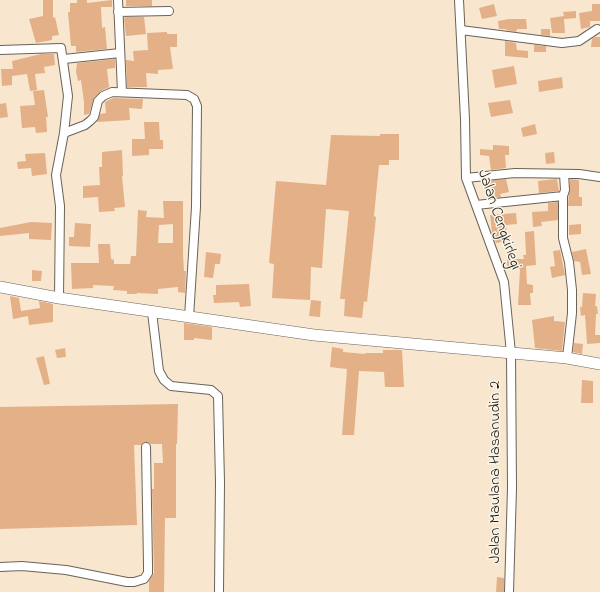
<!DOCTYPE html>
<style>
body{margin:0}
canvas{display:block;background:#f8e6ce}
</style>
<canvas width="600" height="592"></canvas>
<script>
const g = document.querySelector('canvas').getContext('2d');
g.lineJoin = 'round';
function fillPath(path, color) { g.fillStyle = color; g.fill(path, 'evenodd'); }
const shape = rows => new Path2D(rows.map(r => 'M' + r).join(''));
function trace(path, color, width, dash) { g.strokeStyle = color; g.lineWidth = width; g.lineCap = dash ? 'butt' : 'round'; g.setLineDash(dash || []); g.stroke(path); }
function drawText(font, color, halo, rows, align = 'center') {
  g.font = font + ' "Indie Flower",sans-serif'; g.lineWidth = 3; g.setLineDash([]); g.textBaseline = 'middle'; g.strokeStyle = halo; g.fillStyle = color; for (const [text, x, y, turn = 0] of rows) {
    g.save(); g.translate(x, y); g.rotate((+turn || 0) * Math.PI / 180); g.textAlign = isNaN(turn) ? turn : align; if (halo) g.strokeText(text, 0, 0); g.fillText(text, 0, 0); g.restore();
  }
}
const building = shape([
 [43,0,53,0,53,18,55,17,59,35,52,36,52,40,36,43,29,19,43,16],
 [77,0,87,0,87,3,112,0,112,7,101,7,102,28,105,27,107,49,76,52,76,46,71,46,68,12,70,12,70,3,77,3],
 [126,0,152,0,152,6,126,6],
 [494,4,497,16,482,19,479,8],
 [592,4,600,4,600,21,590,21,590,27,581,29,579,13,592,11],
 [576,11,576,18,564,19,565,33,552,33,550,18,564,16,563,12],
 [126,17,144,17,146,34,126,36,124,18],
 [509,19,526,19,527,29,517,29,516,32,506,30,506,29,499,29,498,21],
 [541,29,550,29,550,36,541,35],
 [167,32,167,34,177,34,177,47,170,47,173,69,158,70,158,74,146,73,147,87,127,87,126,60,134,61,133,51,148,50,147,33],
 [595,37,600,37,600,47,591,47,592,39],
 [505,41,516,43,517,50,528,51,528,58,505,56],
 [534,45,546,46,546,52,534,52],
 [41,54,54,54,55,65,44,67,45,73,35,74,37,90,30,91,27,74,12,76,12,85,2,86,1,69,13,69,12,61],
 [115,59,115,68,107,69,109,87,101,91,94,97,89,114,84,115,84,102,81,80,78,81,76,72,77,63],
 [514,66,517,84,495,88,492,70],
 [562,77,563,88,539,92,538,81],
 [44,90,48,117,46,117,47,132,36,133,35,127,22,128,20,106,35,105,33,91],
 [113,98,143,99,142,109,129,108,130,120,97,122,100,114,106,113,105,102],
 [510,100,513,113,491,117,488,103],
 [6,103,8,117,0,118,0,104],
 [144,122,159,122,160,140,163,140,163,149,149,149,149,155,132,156,132,139,145,139],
 [535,124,537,134,523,137,521,128],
 [380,134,399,134,399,160,389,160,389,165,379,165,374,216,376,217,367,302,364,301,362,318,344,316,345,299,340,299,349,211,326,209,322,268,311,267,310,300,272,298,274,264,269,263,276,181,326,185,331,135,380,136],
 [493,145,509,146,509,155,505,155,506,168,491,170,489,156,480,155,480,149,493,150],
 [122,150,123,176,122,176,125,207,114,208,115,211,99,212,98,197,83,198,83,186,100,185,99,167,102,167,102,152],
 [554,152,555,163,546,164,545,153],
 [45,153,47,174,32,176,31,168,18,169,17,162,26,161,25,154],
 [506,179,509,192,500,194,501,197,490,198,487,181],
 [557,179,559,191,539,193,538,181],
 [570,179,579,180,579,197,582,197,582,206,568,206],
 [163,201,183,201,183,254,184,271,186,271,185,293,178,292,178,287,158,289,158,294,137,293,137,294,127,294,127,291,113,290,114,286,93,285,93,288,72,289,71,263,99,263,98,244,110,244,111,259,114,260,114,264,130,264,131,256,136,256,138,210,147,211,146,217,164,218],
 [173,224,173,243,158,243,159,225],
 [558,202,558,220,541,222,542,226,533,227,532,212,548,211,548,203],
 [516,213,517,224,506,225,507,241,496,243,492,232,490,215],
 [31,222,52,223,51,240,29,239,29,233,0,236,0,228],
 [75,223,91,224,90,247,69,246,69,237,74,237],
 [581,224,581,234,569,235,569,225],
 [534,231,536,265,526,266,527,284,533,285,533,293,530,293,531,305,518,305,520,269,507,269,507,259,524,259,523,255,526,255,525,232],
 [586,249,591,274,582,275,580,262,574,261,572,252],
 [560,250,565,275,552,278,550,267,555,266,553,251],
 [206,252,221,254,220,264,215,264,213,278,204,277],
 [32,270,42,271,41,281,32,281],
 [249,284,251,306,240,307,239,302,214,303,213,295,216,295,216,285],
 [583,293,596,294,595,306,597,306,598,314,596,314,595,335,600,335,600,343,587,344,585,315,581,316,580,307,582,307],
 [10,296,19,298,21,311,40,308,39,301,53,304,53,322,29,325,28,316,13,319],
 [311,300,321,301,320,317,309,316],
 [554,316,554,321,565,322,562,351,535,348,532,320],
 [184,323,212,327,212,340,194,338,194,340,184,340],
 [574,343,583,344,582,354,573,352],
 [332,347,343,349,343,352,365,354,365,353,383,353,383,350,402,350,404,387,385,387,384,372,359,371,354,435,342,435,347,369,330,367],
 [65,348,66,357,57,358,55,350],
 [44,356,50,384,44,385,36,358],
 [582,380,593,381,593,403,581,403],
 [178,404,177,444,176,444,176,518,165,518,164,592,149,592,149,581,154,573,152,489,154,489,154,463,163,463,162,444,151,444,146,442,141,445,134,445,137,525,0,529,0,407],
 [497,577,504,578,504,592,496,592]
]);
const street = shape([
 [118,0,122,92],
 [459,0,465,119,466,178,504,282,511,353,512,488,509,592],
 [118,12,169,11],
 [461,30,562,43,579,41,597,29],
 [0,50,61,48,68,96,64,133,56,175,60,206,59,298],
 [64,59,120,53],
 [64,133,85,125,90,121,94,117,98,101,103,96,112,92,187,95,194,99,197,106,196,207,189,317],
 [564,174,565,190,563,196,563,238,569,262,572,290,572,313,567,358],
 [466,178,515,173,579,174,600,177],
 [476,205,563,196],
 [152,312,159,371,164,380,171,386,211,390,218,396,220,482,219,592],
 [0,567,22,566,66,570,127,582,134,582,144,579,148,573,148,565,146,447]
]);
const secondary = shape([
 [0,287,59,298,314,335,567,358,600,364]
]);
const streetNames = [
 ["Jalan Cengkirlegi",498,220,71],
 ["Jalan Maulana Hasanudin 2",496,472,-90]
];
fillPath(building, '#e4b088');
trace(street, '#69635a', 10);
trace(secondary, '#69635a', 12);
trace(street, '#fff', 8);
trace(secondary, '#fff', 11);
drawText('16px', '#1c1c1c', '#fcf5e5', streetNames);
</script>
